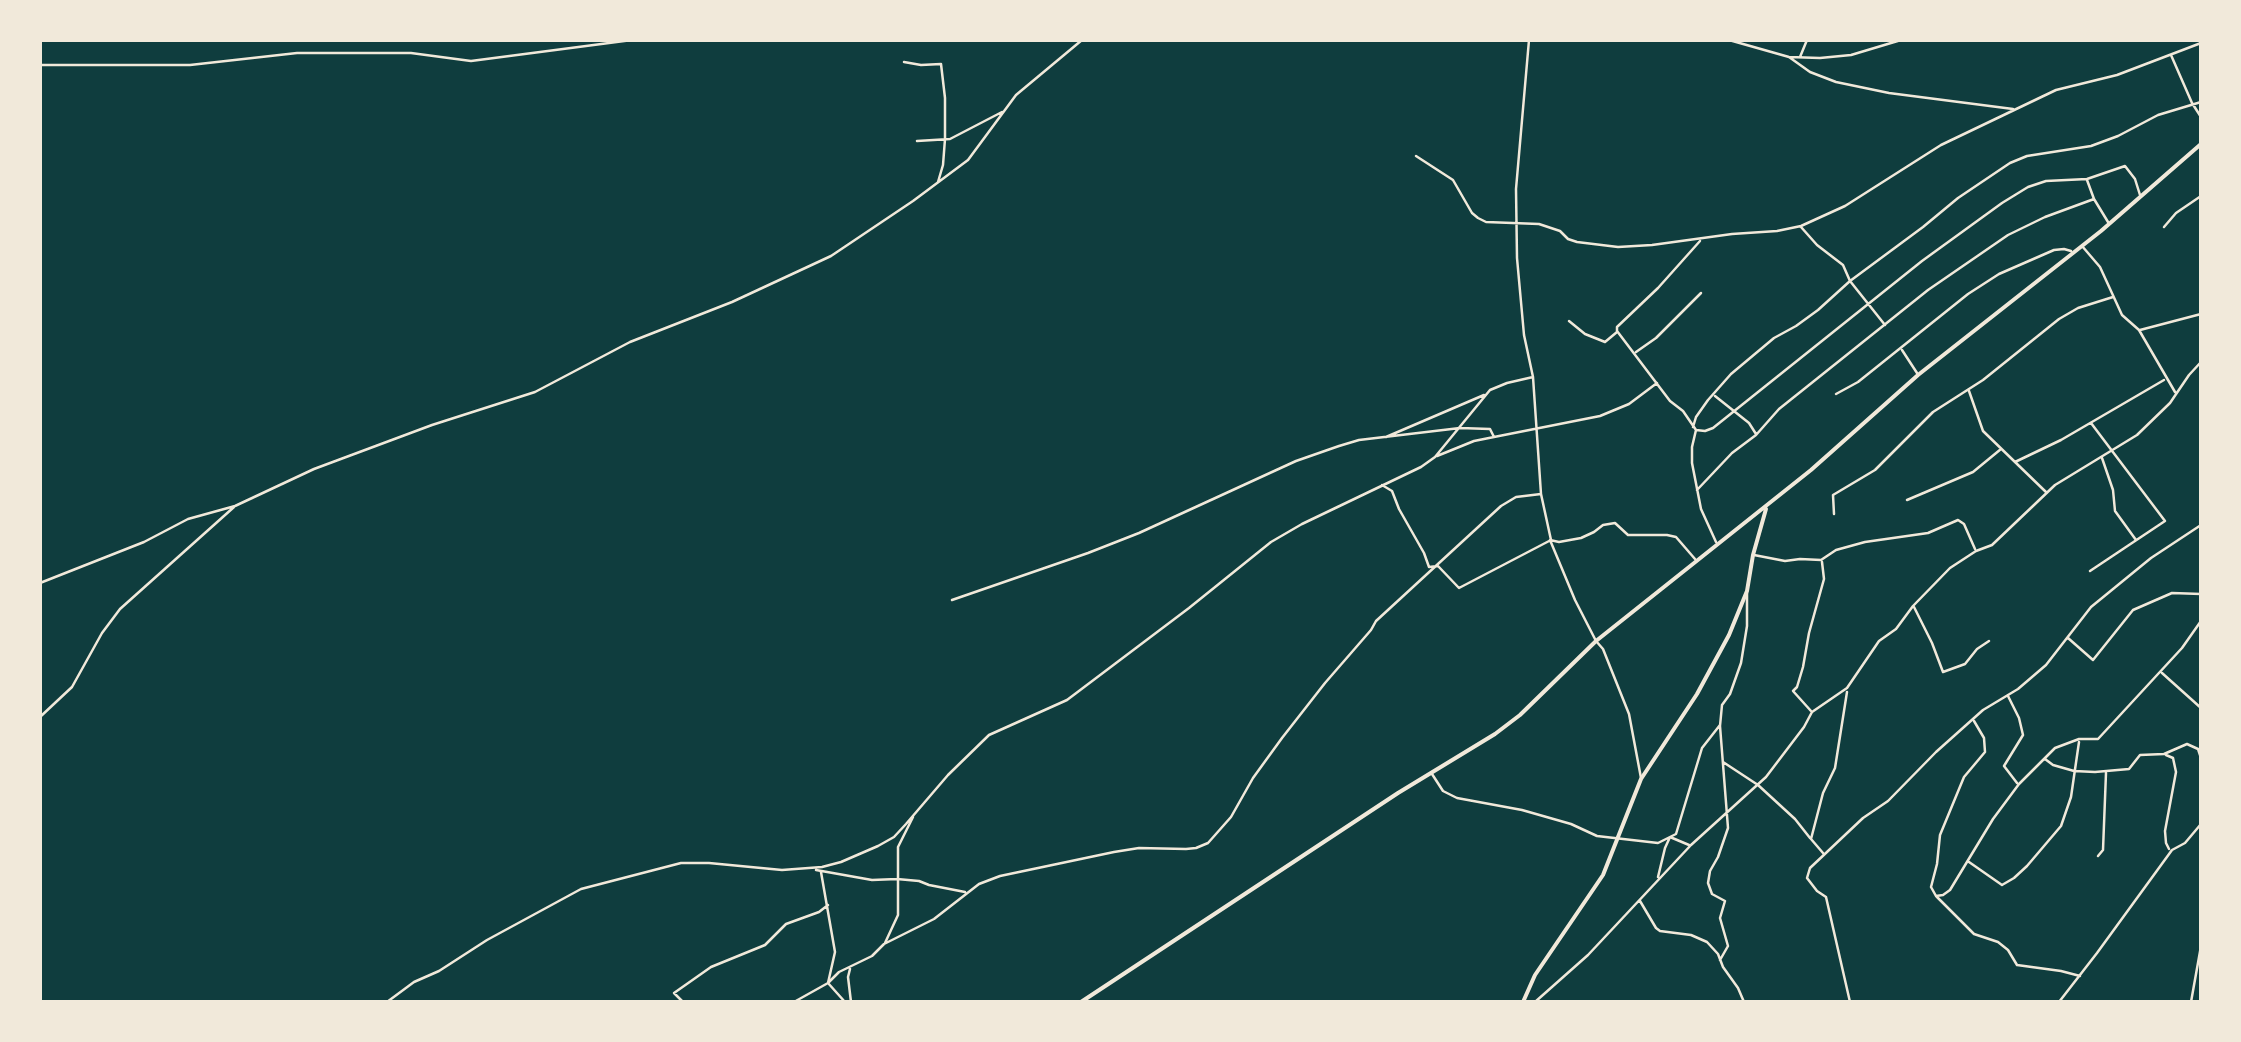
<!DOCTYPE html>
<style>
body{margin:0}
#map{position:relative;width:2241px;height:1042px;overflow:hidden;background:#0f3d3e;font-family:"Archivo Narrow",sans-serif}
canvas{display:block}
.frame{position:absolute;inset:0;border:42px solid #f1e9da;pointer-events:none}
</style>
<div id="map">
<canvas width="2241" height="1042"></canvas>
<div class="frame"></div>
</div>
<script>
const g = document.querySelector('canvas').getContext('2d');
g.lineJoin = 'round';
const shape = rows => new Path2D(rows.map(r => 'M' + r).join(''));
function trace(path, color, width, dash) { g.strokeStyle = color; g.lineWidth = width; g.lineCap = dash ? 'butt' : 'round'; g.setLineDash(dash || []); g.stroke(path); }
const minor = shape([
 [1729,40,1789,57,1820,58,1851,55,1901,40],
 [2171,55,2192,103,2201,117],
 [1789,57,1810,72,1836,82,1889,93,2013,109],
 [1800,57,1807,40],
 [904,62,921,65,941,64,945,98,945,139,943,165,938,182],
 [40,65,190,65,297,53,411,53,471,61,632,40],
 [917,141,950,139,1002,112],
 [1416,156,1453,180,1472,213,1478,218,1486,222,1539,224,1560,231,1568,239,1577,242,1618,247,1652,245,1732,234,1777,231,1801,226,1845,206,1941,145,2056,90,2117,75,2201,43],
 [2087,180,2094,199,2108,222],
 [1801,227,1817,245,1843,265,1850,281,1885,325],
 [2164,227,2176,213,2201,196],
 [1700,241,1658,288,1617,327,1617,331,1670,401,1683,411,1696,430,1692,447,1692,463,1701,509,1716,542],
 [2082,246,2100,267,2122,315,2139,330,2175,392],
 [1569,321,1585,334,1605,342,1617,332],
 [2140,330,2201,314],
 [1902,350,1917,373],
 [1636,352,1656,338,1701,293],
 [1969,391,1983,431,2047,493],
 [1836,394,1858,382,1968,294,1999,274,2054,250,2064,249,2071,251],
 [1715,396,1749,423,1756,434],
 [1693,427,1696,417,1708,400,1731,374,1774,338,1796,326,1818,310,1850,281,1923,227,1958,198,2010,163,2027,156,2091,146,2118,136,2158,115,2201,102],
 [1696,430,1705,431,1713,428,1922,261,2002,203,2028,187,2046,181,2087,179,2125,166,2135,179,2140,195],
 [1386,437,1484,395],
 [1437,456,1474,441,1494,437],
 [2102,458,2113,490,2115,511,2136,540],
 [2015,462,2061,440,2164,380],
 [1382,485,1392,491,1399,509,1424,553,1429,567,1438,566,1459,588,1551,540,1541,494,1533,377,1524,335,1517,258,1516,189,1529,40],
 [1697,490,1732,453,1756,435,1779,409,1928,290,2008,235,2045,217,2094,199],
 [1907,500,1973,472,2001,449],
 [1834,514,1833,495,1875,470,1933,412,1983,380,2059,319,2078,308,2113,297],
 [1754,555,1785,561,1800,559,1821,560,1836,550,1865,542,1928,533,1958,520,1964,524,1975,549],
 [2090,571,2165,521,2091,423],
 [40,583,144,542,188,519,235,506,314,469,432,425,535,392,630,342,732,302,831,256,913,201,968,160,1016,95,1082,40],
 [952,600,1088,553,1139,533,1296,461,1339,446,1359,440,1460,428,1490,429,1494,437,1600,416,1629,404,1657,383],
 [1914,607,1932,643,1943,672,1965,664,1977,649,1989,641],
 [2068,638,2093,660,2133,610,2172,593,2201,594],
 [2162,673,2201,708],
 [2008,696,2019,718,2023,735,2004,766,2017,783],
 [1811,711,1793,691,1797,687,1803,667,1809,633,1824,579,1822,562],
 [40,717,72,687,102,633,120,609,234,507],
 [1974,721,1984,738,1985,752,1964,777,1940,835,1937,864,1931,887,1936,896,1974,934,1998,942,2008,950,2017,965,2061,971,2080,976],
 [2166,755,2173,758,2176,772,2165,831,2166,843,2169,849],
 [2045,759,2053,765,2074,771,2095,772,2129,769,2140,755,2164,754,2187,744,2198,749,2201,758],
 [1723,762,1758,785,1795,819,1810,838],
 [1432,774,1443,791,1457,798,1522,810,1571,824,1597,836,1658,843,1670,837,1689,845],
 [1641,778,1629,714,1603,649,1596,641,1575,600,1550,540,1559,542,1581,538,1594,532,1603,525,1615,523,1628,535,1667,535,1676,537,1695,559],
 [1823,853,1811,839,1823,793,1835,768,1847,692],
 [2098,856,2103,850,2106,773],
 [1969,862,2002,885,2014,878,2027,866,2061,826,2071,797,2079,742],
 [816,870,872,880,897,879,919,881,929,885,965,892],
 [821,872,835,952,828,983,845,1002],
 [1658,877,1665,848,1670,837,1676,834,1702,748,1720,725],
 [1936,896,1943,895,1950,890,1993,819,2019,784,2055,748,2079,739,2098,739,2182,648,2201,621],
 [1640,901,1656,928,1660,931,1691,935,1707,942,1718,954,1723,967,1738,988,1744,1002],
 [885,943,898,915,898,847,913,817],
 [1720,960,1728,946,1720,918,1725,901,1712,894,1708,883,1710,871,1718,857,1728,828,1720,726,1722,705,1730,694,1741,663,1747,626,1747,593],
 [850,969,848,977,851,1002],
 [387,1002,414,982,439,971,487,940,581,889,681,863,709,863,782,870,822,867,841,862,878,846,894,837,906,824,948,775,989,735,1067,700,1189,608,1271,542,1302,524,1421,467,1435,457,1490,390,1507,383,1533,377],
 [683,1002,674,993,711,967,765,945,786,924,819,912,828,905],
 [794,1002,828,983,839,972,872,956,884,944,934,919,979,884,1000,876,1114,852,1139,848,1186,849,1196,848,1208,843,1231,817,1253,778,1282,738,1325,683,1371,630,1376,621,1501,506,1516,497,1541,494],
 [1535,1002,1588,955,1691,845,1766,777,1804,727,1812,712,1847,688,1879,641,1896,629,1913,606,1950,568,1976,551,1992,545,2055,485,2137,435,2170,403,2189,375,2201,362],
 [1850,1002,1826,897,1817,891,1807,878,1810,868,1863,818,1888,801,1936,752,1983,710,2018,689,2046,665,2091,607,2151,558,2201,525],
 [2059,1002,2097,953,2172,850,2185,843,2201,824],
 [2191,1002,2201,946]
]);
const tertiary = shape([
 [1081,1002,1398,793,1495,734,1520,715,1596,641,1811,470,1918,375,2101,231,2201,144],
 [1523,1002,1535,975,1603,875,1641,779,1697,694,1729,635,1747,591,1753,555,1766,509]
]);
trace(minor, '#f1e9da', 2.5);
trace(tertiary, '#f1e9da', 4);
</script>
